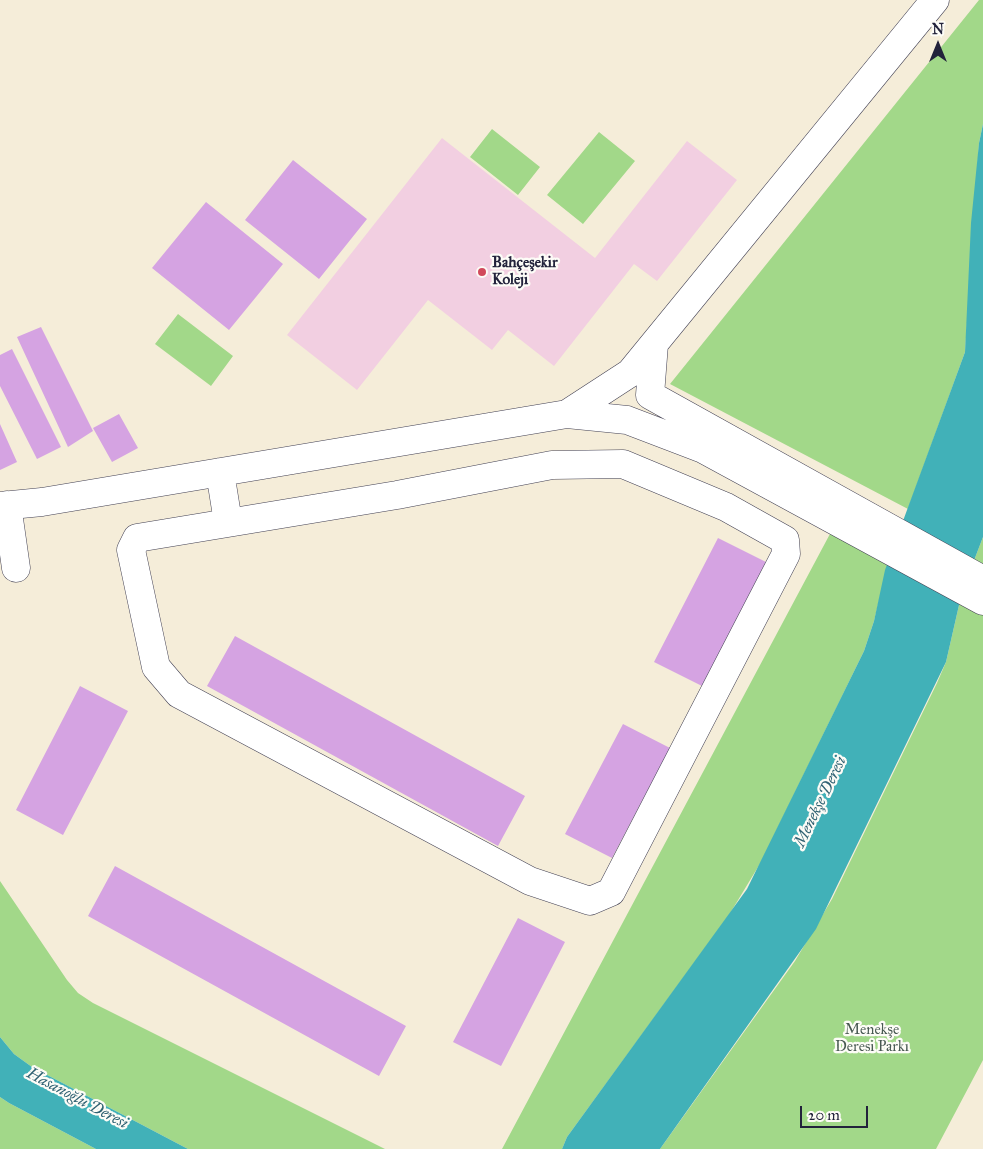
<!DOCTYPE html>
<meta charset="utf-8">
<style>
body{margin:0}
#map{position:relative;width:983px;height:1149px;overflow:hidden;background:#f5edd9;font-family:"IM FELL Great Primer",serif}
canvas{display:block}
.north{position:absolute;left:913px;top:20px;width:50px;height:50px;-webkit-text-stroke:4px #fdfcf7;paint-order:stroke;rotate:0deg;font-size:14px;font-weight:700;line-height:20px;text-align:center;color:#22223b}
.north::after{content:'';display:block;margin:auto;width:18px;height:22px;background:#22223b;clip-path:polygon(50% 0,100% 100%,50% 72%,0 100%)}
.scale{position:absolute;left:800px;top:1106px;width:68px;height:22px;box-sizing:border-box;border:2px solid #22223b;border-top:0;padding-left:6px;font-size:15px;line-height:18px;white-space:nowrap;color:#22223b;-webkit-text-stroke:4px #fdfcf7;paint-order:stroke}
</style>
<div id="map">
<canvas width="983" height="1149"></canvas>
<div class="north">N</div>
<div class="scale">20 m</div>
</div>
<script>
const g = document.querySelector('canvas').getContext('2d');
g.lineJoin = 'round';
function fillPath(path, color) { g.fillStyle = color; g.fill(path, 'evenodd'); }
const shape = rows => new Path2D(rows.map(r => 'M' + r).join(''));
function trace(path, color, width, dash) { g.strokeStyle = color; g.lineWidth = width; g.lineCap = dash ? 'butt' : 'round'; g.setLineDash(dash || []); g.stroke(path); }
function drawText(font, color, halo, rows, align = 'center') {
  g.font = font + ' "IM FELL Great Primer",serif'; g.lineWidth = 4.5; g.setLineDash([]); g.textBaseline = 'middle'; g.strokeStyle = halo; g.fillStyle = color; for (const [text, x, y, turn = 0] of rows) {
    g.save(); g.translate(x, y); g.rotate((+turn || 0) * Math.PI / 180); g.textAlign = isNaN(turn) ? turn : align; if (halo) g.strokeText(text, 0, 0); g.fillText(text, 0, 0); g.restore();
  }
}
const built = shape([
 [442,138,595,258,687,141,737,180,657,281,634,264,554,366,508,330,492,350,428,300,357,390,287,335]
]);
const green = shape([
 [979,0,983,0,983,124,979,143,965,352,908,509,670,384],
 [492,129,540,167,518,195,470,157],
 [599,132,635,161,583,224,547,195],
 [178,314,233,356,211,386,155,344],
 [831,532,888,563,874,621,864,651,761,862,729,915,567,1137,562,1149,502,1149],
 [983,537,983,1060,936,1149,660,1149,795,961,832,899,937,683,946,662,962,592],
 [0,881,67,980,78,993,93,1003,385,1149,188,1149,32,1067,14,1054,0,1037],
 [0,1097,9,1103,96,1149,0,1149]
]);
const water = shape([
 [983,124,983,537,962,592,946,662,816,929,660,1149,562,1149,567,1137,747,889,864,651,874,621,885,570,965,352,971,223,979,143],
 [0,1037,14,1054,32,1067,188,1149,96,1149,9,1103,0,1097]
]);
const building = shape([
 [293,160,367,219,319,279,245,220],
 [206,202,283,264,229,330,152,268],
 [41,327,93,431,68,447,17,337],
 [12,349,61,447,37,459,0,386,0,355],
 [119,414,138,448,112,462,93,428],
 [0,424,17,462,0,470],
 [718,538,766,562,702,686,654,662],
 [235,636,525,796,498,846,207,686],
 [80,686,128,711,63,835,16,810],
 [623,724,670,748,612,858,565,834],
 [115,866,406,1026,379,1076,88,916],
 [518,918,565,942,501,1066,453,1042]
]);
const minor = shape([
 [654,344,650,395,983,580],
 [567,414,627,420,703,449,983,601],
 [623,464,726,507,785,540,786,554,611,892,590,901,530,881,179,694,156,667,131,550,137,538,397,495,552,465,623,464],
 [220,472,228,522],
 [7,505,16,568],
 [0,506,42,502,567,414,630,373,935,0]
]);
const markers = [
 [482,272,5,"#d1495b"]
];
const poiNames = [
 ["Bahçeşekir",492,263],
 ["Koleji",492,280]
];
const parkNames = [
 ["Menekşe",872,1030],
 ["Deresi Parkı",872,1047]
];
const waterNames = [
 ["Menekşe Deresi",821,802,-64],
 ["Hasanoğlu Deresi",77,1099,28]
];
fillPath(built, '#f2cfe1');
fillPath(green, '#a2d889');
fillPath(water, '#41b1b8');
fillPath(building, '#d5a3e2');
trace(minor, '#424053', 29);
trace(minor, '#fff', 28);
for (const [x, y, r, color] of markers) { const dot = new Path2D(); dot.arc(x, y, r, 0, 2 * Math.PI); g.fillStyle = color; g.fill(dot); trace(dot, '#fdfcf7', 2); }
drawText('bold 15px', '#22223b', '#fdfcf7', poiNames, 'left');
drawText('15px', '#485952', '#fdfcf7', parkNames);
drawText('italic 16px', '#306273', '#fdfcf7', waterNames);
</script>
